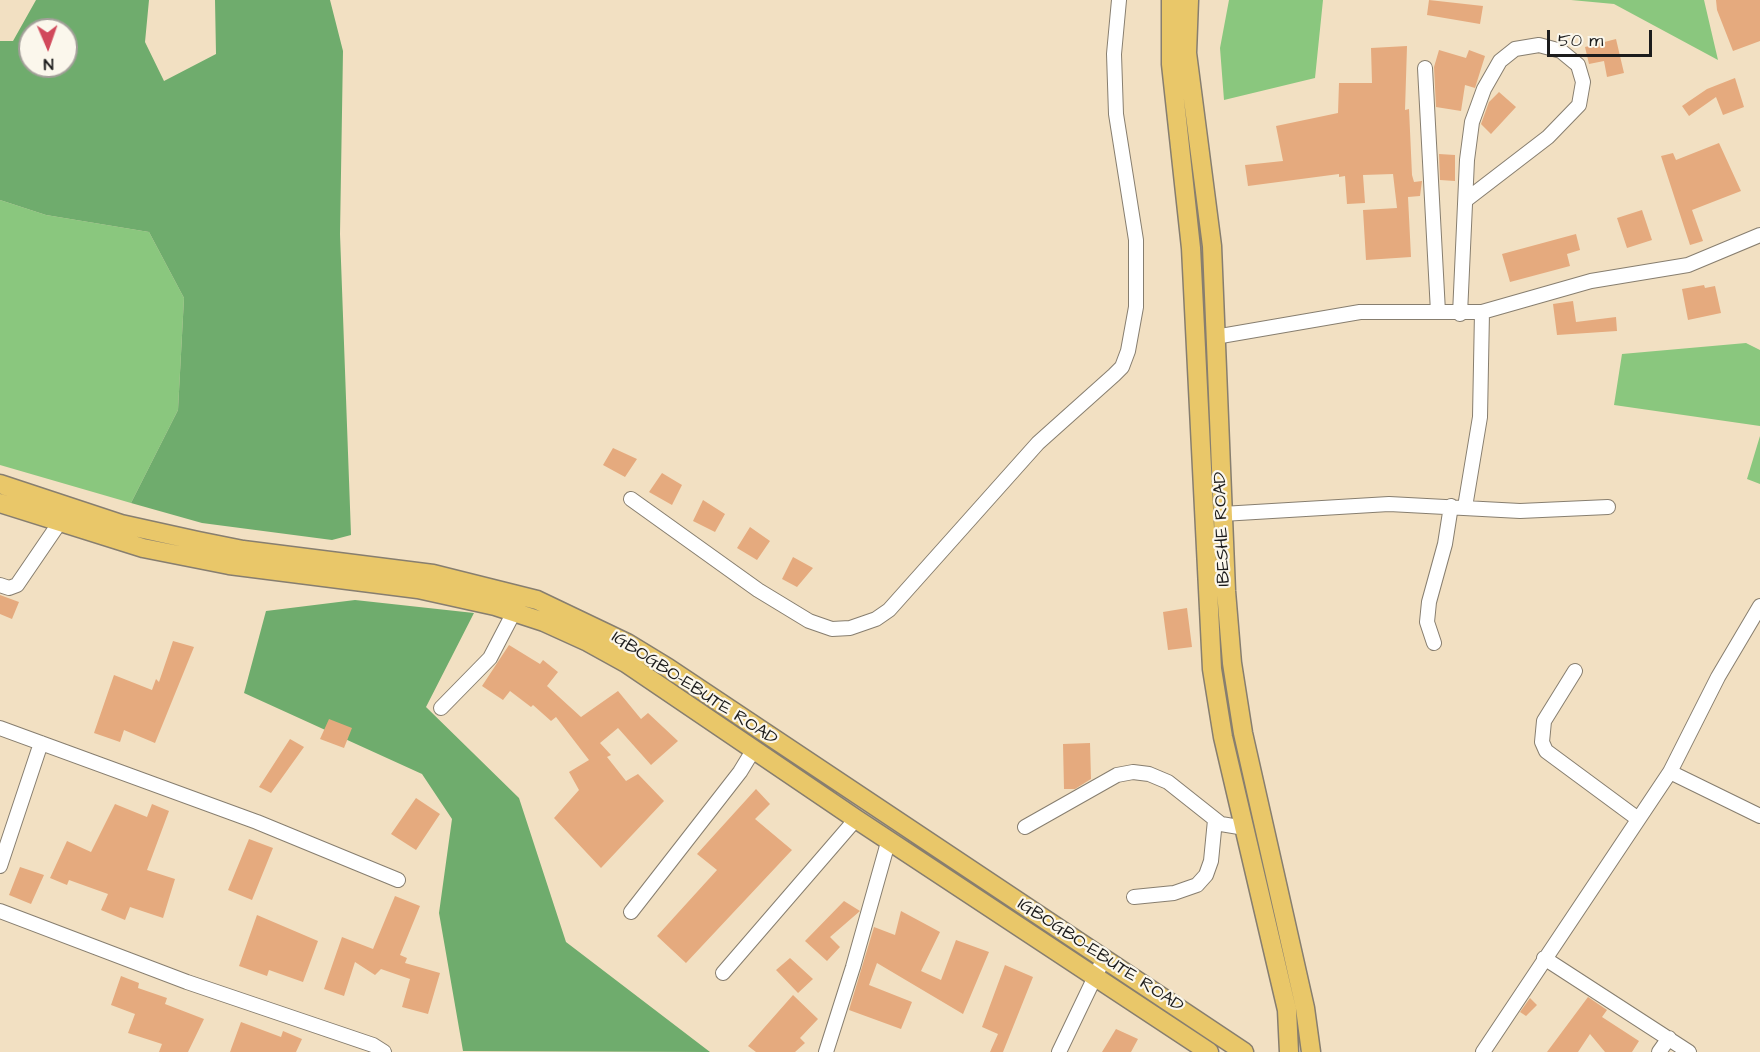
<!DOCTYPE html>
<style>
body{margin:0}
#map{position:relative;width:1760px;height:1052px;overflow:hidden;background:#f2e0c2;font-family:"Architects Daughter",sans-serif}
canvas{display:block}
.north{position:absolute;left:18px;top:18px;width:60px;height:60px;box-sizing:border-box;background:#fbf7ec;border:2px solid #a29f99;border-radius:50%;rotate:178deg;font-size:16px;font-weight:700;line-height:24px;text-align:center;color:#1c1c1c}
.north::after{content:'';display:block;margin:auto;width:21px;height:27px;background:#d1495b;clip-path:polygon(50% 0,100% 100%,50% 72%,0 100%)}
.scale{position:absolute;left:1547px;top:30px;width:105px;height:27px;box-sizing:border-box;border:3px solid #1c1c1c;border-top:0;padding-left:8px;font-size:18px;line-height:21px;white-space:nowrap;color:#1c1c1c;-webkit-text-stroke:4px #fbf7ec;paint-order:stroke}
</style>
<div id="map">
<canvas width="1760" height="1052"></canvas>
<div class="north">N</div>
<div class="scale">50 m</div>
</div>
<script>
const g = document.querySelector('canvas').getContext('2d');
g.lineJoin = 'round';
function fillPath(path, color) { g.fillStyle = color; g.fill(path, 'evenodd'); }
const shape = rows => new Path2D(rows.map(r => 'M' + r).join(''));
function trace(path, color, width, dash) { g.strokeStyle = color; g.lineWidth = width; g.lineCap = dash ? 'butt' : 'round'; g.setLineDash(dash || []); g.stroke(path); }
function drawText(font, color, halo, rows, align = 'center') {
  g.font = font + ' "Architects Daughter",sans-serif'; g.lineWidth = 4.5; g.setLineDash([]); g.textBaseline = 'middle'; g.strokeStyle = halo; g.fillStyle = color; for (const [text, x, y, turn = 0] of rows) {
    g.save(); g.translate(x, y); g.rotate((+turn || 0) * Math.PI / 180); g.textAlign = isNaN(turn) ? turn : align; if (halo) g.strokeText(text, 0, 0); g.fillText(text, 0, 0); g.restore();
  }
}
const green = shape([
 [1229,0,1323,0,1315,78,1224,100,1220,48],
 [1571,0,1704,0,1718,60,1614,4],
 [0,200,46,215,149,232,184,298,178,410,131,503,0,465],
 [1746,343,1760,350,1760,426,1614,405,1622,354],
 [1760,436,1760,484,1747,479]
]);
const forest = shape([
 [36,0,149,0,145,42,164,81,216,54,215,0,330,0,343,51,340,234,351,535,332,540,202,523,131,503,178,410,184,298,149,232,46,215,0,200,0,41,13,41],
 [30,30,66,30,66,66,30,66],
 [355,600,474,613,426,707,519,798,566,942,710,1052,463,1051,439,913,452,819,422,774,244,693,266,611]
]);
const building = shape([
 [1429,0,1483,6,1480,24,1427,15],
 [1716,0,1760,0,1760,41,1733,51,1717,10],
 [1616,39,1624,73,1607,77,1604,61,1589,64,1585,47],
 [1407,46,1405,110,1409,109,1412,175,1414,182,1422,181,1420,196,1408,197,1411,257,1366,260,1363,210,1397,208,1393,174,1363,175,1365,203,1347,204,1345,176,1339,177,1339,174,1248,186,1245,165,1283,161,1276,126,1338,113,1339,83,1372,83,1371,48],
 [1439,50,1466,58,1469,50,1485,56,1475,88,1465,85,1461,111,1436,107,1434,67],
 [1735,78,1744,107,1723,115,1716,97,1689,116,1682,106,1707,89],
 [1499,92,1516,107,1491,134,1481,124,1489,102],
 [1719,143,1741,191,1692,210,1703,241,1690,245,1661,156,1673,153,1676,160],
 [1439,154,1455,155,1455,181,1440,180],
 [1642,210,1652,240,1627,248,1617,218],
 [1576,234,1580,250,1567,254,1570,266,1510,282,1502,254],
 [1704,285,1705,288,1715,286,1721,313,1688,320,1682,289],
 [1573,301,1576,322,1616,317,1617,331,1557,335,1553,304],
 [613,448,637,459,625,477,603,465],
 [662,473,682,485,672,505,649,492],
 [703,500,725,514,715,532,693,521],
 [750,527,770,541,757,560,737,548],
 [793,557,813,568,797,587,782,579],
 [0,595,19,602,12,619,0,614],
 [1187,608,1192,647,1168,650,1163,612],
 [173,641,194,647,155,743,124,730,120,742,94,733,114,675,152,690,156,679,159,682],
 [509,645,540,664,543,660,558,672,547,686,581,717,618,691,641,719,648,713,678,741,651,765,618,728,600,743,611,755,607,757,626,781,638,774,664,801,601,868,554,818,579,790,569,772,589,760,556,717,551,721,533,705,531,707,510,691,503,700,482,686],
 [329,719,352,728,344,748,320,739],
 [290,739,304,747,271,793,259,787],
 [1090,743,1091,779,1075,789,1064,789,1063,744],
 [756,789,770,804,755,819,792,850,686,963,657,936,717,870,697,854],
 [416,798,440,814,416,850,391,834],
 [115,804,147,817,152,804,169,811,147,870,175,879,163,918,130,907,125,920,101,910,108,894,69,880,67,885,50,878,67,841,91,852],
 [249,839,273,848,252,900,228,890],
 [20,867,44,875,31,904,9,895],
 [395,896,420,906,400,955,407,958,405,963,440,973,428,1014,402,1007,410,979,381,969,375,975,355,962,344,996,324,989,342,937,373,949],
 [844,901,860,911,830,937,840,947,827,961,805,941],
 [901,911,940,932,921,971,941,980,956,940,989,952,963,1014,877,963,869,985,912,1002,901,1029,849,1010,874,927,895,935],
 [257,915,318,941,303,982,269,970,267,976,239,966],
 [790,958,813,979,798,993,776,970],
 [1005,965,1033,977,1003,1052,990,1052,998,1034,982,1027],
 [121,976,139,983,138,988,167,998,165,1004,204,1019,188,1052,159,1052,162,1044,128,1033,135,1014,111,1005],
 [793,995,818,1019,800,1038,805,1043,795,1052,756,1052,748,1046],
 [1588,997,1607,1010,1602,1017,1639,1041,1632,1052,1605,1052,1590,1034,1578,1052,1547,1052],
 [1530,998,1537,1005,1526,1016,1520,1012],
 [241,1022,281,1037,283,1031,302,1039,296,1052,230,1052],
 [1116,1029,1138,1039,1131,1052,1102,1052]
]);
const minor = shape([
 [1425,68,1438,312],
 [1460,314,1467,160,1472,122,1484,89,1500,61,1515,49,1539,45,1561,51,1578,65,1583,82,1579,105,1548,137,1466,200],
 [1215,337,1360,312,1482,312,1591,281,1688,265,1760,235],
 [631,499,758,590,809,621,832,629,850,628,876,619,889,610,1038,443,1114,375,1122,367,1128,351,1136,307,1136,240,1116,114,1114,54,1119,0],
 [1465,507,1480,417,1482,312],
 [1222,514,1389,504,1520,511,1608,507],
 [0,585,9,588,17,585,60,522],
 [1434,643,1427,622,1429,602,1445,544,1451,506],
 [1575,671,1544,721,1542,742,1546,751,1638,819],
 [441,708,490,658,514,612],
 [0,728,257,822,398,880],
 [1670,772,1760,816],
 [1025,827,1117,775,1133,772,1149,774,1168,782,1221,824,1245,828],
 [0,866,41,743],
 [1134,897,1174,893,1197,885,1206,875,1211,861,1215,820],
 [0,911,187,982,373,1045,384,1052],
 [631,912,740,772,754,749],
 [1544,958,1689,1052],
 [723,973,856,819],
 [826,1052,853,967,889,839],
 [1059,1052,1104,958],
 [1483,1052,1670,772,1718,677,1760,606],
 [1659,1052,1669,1038]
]);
const major = shape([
 [1171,0,1171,64,1191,248,1212,669,1223,737,1287,1010,1289,1052],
 [1189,0,1187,53,1212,246,1226,591,1232,663,1243,733,1305,1008,1311,1052],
 [0,484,121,524,198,541,243,550,433,574,537,600,627,643,668,668,1244,1052],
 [0,503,143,548,229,565,418,589,495,606,544,622,588,642,626,663,856,819,1209,1052]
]);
const streetNames = [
 ["IBESHE ROAD",1223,529,-92],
 ["IGBOGBO-EBUTE ROAD",694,689,33],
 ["IGBOGBO-EBUTE ROAD",1100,956,33]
];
fillPath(green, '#8ac77e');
fillPath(forest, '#6fac6d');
fillPath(building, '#e5aa7e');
trace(minor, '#877e6f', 16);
trace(major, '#877e6f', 21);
trace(minor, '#fff', 14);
trace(major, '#e9c769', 18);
drawText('18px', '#1c1c1c', '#fbf7ec', streetNames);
</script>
